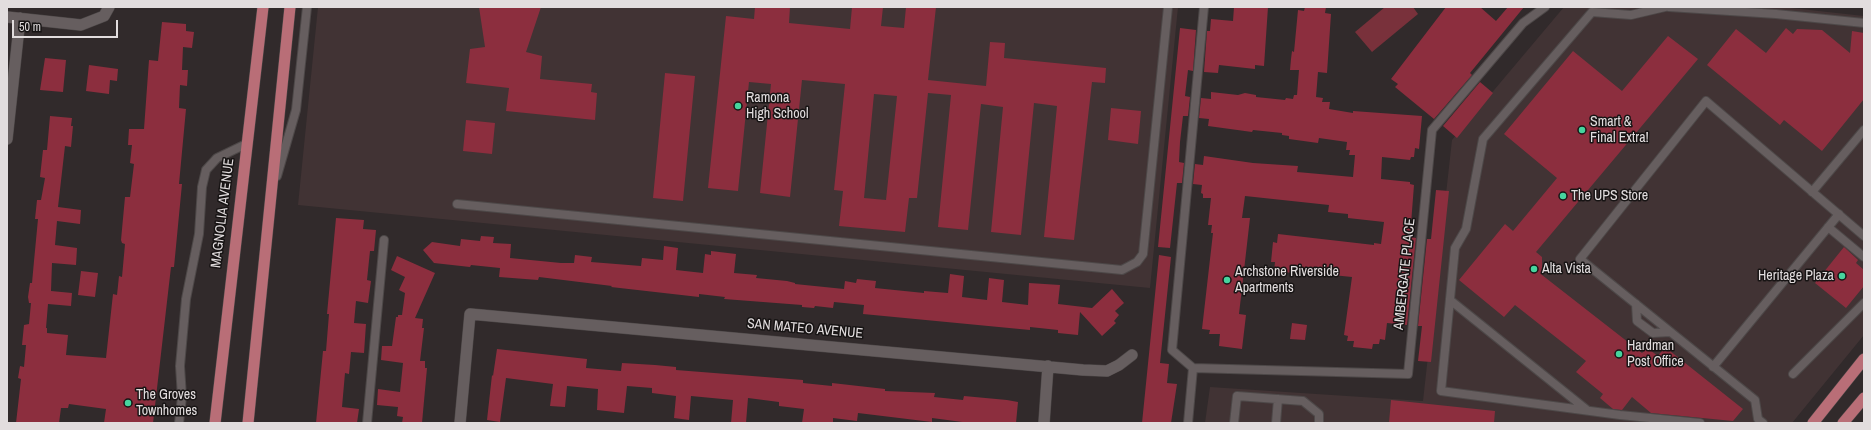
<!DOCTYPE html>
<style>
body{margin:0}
#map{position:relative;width:1871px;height:430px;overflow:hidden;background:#312a2b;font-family:"Archivo Narrow",sans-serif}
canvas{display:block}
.frame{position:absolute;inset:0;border:8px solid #e2ddde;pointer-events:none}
.scale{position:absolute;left:12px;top:20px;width:106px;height:18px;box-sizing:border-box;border:2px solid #e2ddde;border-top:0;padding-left:5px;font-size:12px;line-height:14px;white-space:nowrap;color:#e2ddde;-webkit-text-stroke:3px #171414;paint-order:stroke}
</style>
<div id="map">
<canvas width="1871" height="430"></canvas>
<div class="frame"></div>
<div class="scale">50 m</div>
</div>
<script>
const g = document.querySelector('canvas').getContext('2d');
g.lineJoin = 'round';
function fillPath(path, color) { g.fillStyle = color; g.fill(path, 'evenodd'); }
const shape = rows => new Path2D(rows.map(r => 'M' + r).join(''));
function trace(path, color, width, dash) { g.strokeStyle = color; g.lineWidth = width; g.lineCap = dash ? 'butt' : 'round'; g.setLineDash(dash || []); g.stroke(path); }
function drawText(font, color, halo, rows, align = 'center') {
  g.font = font + ' "Archivo Narrow",sans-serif'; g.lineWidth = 3; g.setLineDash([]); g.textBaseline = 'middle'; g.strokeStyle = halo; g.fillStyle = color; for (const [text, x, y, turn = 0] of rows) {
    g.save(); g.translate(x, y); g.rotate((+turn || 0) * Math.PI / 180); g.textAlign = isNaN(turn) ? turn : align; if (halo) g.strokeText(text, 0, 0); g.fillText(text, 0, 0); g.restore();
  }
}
const built = shape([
 [318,7,1178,7,1150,288,298,205],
 [1564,7,1782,7,1864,16,1864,335,1792,423,1205,423,1210,387,1423,401,1452,140]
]);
const green = shape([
 [1385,7,1413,7,1418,14,1372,52,1355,32]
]);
const building = shape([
 [479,7,541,7,526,52,542,56,540,79,592,84,591,92,597,93,595,120,506,111,509,88,466,83,470,49,485,47],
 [755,7,790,7,789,23,850,29,852,7,883,7,881,26,904,28,906,7,936,7,928,80,986,86,990,42,1005,43,1004,58,1106,68,1105,83,1092,82,1074,240,1044,237,1057,106,1034,103,1021,235,991,232,1003,107,981,104,968,230,938,227,951,95,928,93,917,198,909,198,905,232,839,226,843,191,834,190,845,84,802,80,790,197,760,193,771,84,749,82,738,191,708,188,726,16,754,19],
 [874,94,897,96,886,200,864,198],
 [1234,7,1268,7,1264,66,1255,65,1255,69,1219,65,1218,73,1204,72,1207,31,1210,31,1211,19,1233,21],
 [1305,7,1326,7,1325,13,1331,14,1327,73,1318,72,1316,97,1323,98,1322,102,1330,102,1329,109,1353,113,1353,111,1422,116,1419,149,1415,148,1414,157,1411,157,1410,160,1382,157,1381,179,1410,182,1410,184,1414,185,1410,237,1416,238,1407,325,1387,323,1385,340,1380,339,1379,344,1373,344,1372,349,1353,347,1354,341,1347,341,1348,336,1344,335,1352,277,1293,271,1293,273,1274,271,1275,262,1271,262,1273,242,1277,243,1278,234,1374,245,1374,243,1381,244,1384,222,1348,218,1348,214,1328,212,1329,205,1245,196,1242,218,1250,218,1239,314,1246,315,1242,349,1219,346,1220,334,1209,334,1210,330,1202,329,1213,233,1211,233,1212,225,1208,225,1211,198,1203,198,1203,194,1201,193,1202,185,1193,184,1195,164,1203,165,1204,156,1253,163,1298,166,1297,172,1353,177,1355,155,1349,155,1350,150,1346,150,1347,142,1319,138,1318,143,1289,139,1289,136,1282,135,1282,133,1253,130,1252,132,1208,126,1209,119,1199,118,1201,98,1211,99,1211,92,1238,95,1245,93,1256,95,1256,97,1285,100,1286,98,1293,99,1294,95,1297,95,1299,70,1290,70,1291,59,1292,51,1294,52,1298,10,1304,11],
 [1446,7,1480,7,1496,21,1508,7,1524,7,1470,73,1472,75,1434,119,1395,87,1398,84,1391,79],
 [162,22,186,24,186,31,194,32,192,48,183,47,182,70,188,70,187,86,180,85,179,108,186,109,179,184,182,184,174,267,171,267,153,423,104,423,106,409,69,404,68,408,61,408,59,423,16,423,21,379,18,378,20,366,24,367,26,345,22,345,24,325,29,324,31,303,29,303,28,297,30,283,32,283,34,261,38,219,35,219,37,200,41,200,45,178,40,177,43,150,47,150,50,116,72,118,71,126,73,126,71,147,65,146,58,207,81,210,80,224,57,221,55,245,77,248,76,265,52,263,51,291,72,293,71,306,48,304,46,328,47,328,47,333,68,335,66,355,106,358,113,294,117,295,119,276,122,277,125,244,122,243,121,240,125,197,130,197,134,164,130,163,132,145,128,145,129,129,144,129,149,60,158,61],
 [1180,28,1196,30,1193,71,1188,70,1185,96,1190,97,1188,116,1183,116,1180,142,1179,162,1184,163,1182,183,1177,183,1170,248,1158,247],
 [1786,28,1793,34,1797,29,1822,30,1850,53,1852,31,1864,33,1864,99,1822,151,1784,120,1780,125,1707,65,1736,29,1766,53],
 [1668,36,1698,59,1536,252,1542,257,1542,275,1642,353,1647,348,1658,356,1665,347,1743,409,1733,421,1651,413,1632,397,1622,410,1613,409,1600,398,1603,394,1576,372,1586,361,1515,305,1504,317,1459,280,1505,224,1513,231,1557,178,1504,134,1573,51,1622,91],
 [45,58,66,60,63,92,40,90],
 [89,65,118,69,117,81,110,80,109,94,86,91],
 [665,73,695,76,683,201,653,198],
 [1480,82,1493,93,1457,138,1443,126],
 [1111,108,1141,111,1138,144,1108,140],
 [466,120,495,123,492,154,463,151],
 [1436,190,1449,191,1431,362,1418,361,1422,326,1418,326,1427,239,1431,239],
 [336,218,364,220,363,229,376,230,374,251,370,251,367,280,371,281,368,303,356,301,354,323,366,324,364,353,351,352,349,374,345,373,342,407,359,409,357,423,316,423,323,351,326,351,329,314,327,314],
 [481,236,494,237,493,243,511,244,510,258,561,263,574,263,575,255,592,257,591,262,641,266,642,258,663,260,664,246,678,248,676,270,703,273,705,254,711,255,711,251,736,254,734,273,757,275,756,278,787,281,795,283,795,284,844,289,845,281,856,283,857,279,876,281,875,288,924,293,924,291,948,293,950,274,964,276,962,297,987,300,989,278,1004,280,1002,302,1028,305,1029,283,1060,285,1058,304,1092,308,1112,289,1124,303,1115,311,1119,315,1114,321,1116,323,1102,336,1080,312,1078,335,1058,333,1058,330,1030,327,1030,330,863,314,864,305,834,302,833,308,815,306,814,308,802,307,802,305,724,299,725,297,699,294,699,297,611,287,612,286,539,277,538,280,499,277,500,268,471,265,470,267,434,263,423,250,432,242,460,246,461,239,480,241],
 [1844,247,1858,260,1856,263,1864,270,1864,286,1846,308,1815,283],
 [1159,255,1171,257,1160,363,1169,364,1167,383,1177,384,1171,423,1142,423],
 [397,256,435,273,415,318,423,319,422,328,424,328,420,361,425,361,425,368,427,368,422,423,402,423,403,417,397,416,398,407,377,405,378,389,400,392,403,363,381,360,382,346,392,346,396,317,398,317,398,315,402,315,405,293,399,290,405,277,391,270],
 [81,271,98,273,95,297,78,295],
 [1292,323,1307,325,1305,340,1290,339],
 [497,349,587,359,586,368,621,371,622,363,655,365,676,367,676,370,803,380,803,383,832,386,832,383,885,389,885,391,935,393,934,397,963,400,964,396,1007,400,1018,402,1016,423,970,423,932,418,932,422,858,413,857,421,833,418,833,423,802,423,804,409,779,406,779,402,748,398,746,423,731,423,733,400,691,396,689,420,674,418,676,396,652,393,652,388,627,386,624,413,597,410,598,389,567,386,565,407,550,406,553,384,506,378,500,422,487,420,492,375,493,376],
 [1391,400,1495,411,1494,423,1389,423]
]);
const service = shape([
 [1204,7,1172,350,1193,368,1408,374,1432,130,1523,23,1545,7],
 [1665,7,1631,15,1592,12,1483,139,1466,229,1455,248,1441,391,1620,415,1700,423],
 [1669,7,1776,14,1864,23],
 [277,176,296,110,307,7],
 [1812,192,1864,130],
 [457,204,1122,270,1137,262,1143,254,1168,7],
 [1828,227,1864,257],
 [1450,300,1587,410],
 [1636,304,1637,321,1653,333,1670,332],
 [1713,367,1839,214],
 [1793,374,1864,303],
 [179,423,182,397,180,366,186,299,199,234,202,187,206,170,217,158,246,144],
 [367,423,384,240],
 [1188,423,1193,368],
 [1234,423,1237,396,1303,401,1319,414,1319,423],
 [1276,423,1278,399],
 [1763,423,1758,419,1755,400,1580,259,1706,101,1864,236]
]);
const minor = shape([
 [7,17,81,25,104,16,109,7],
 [7,139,20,18],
 [460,423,470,314,1083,370,1107,371,1119,365,1132,355],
 [1044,423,1048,366]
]);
const primary = shape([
 [215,423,263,7],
 [248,423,290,7],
 [1813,423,1864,359],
 [1843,423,1864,398]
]);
const markers = [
 [738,106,4,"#46d49e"],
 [1582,130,4,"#46d49e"],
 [1563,196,4,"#46d49e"],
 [1534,269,4,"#46d49e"],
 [1842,276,4,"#46d49e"],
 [1227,280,4,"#46d49e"],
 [1619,354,4,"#46d49e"],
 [128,403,4,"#46d49e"]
];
const poiNames = [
 ["Ramona",746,98],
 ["High School",746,114],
 ["Smart &",1590,122],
 ["Final Extra!",1590,138],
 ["The UPS Store",1571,196],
 ["Alta Vista",1542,269],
 ["Archstone Riverside",1235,272],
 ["Apartments",1235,288],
 ["Heritage Plaza",1834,276,"right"],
 ["Hardman",1627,346],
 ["Post Office",1627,362],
 ["The Groves",136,395],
 ["Townhomes",136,411]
];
const streetNames = [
 ["MAGNOLIA AVENUE",223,213,-83],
 ["AMBERGATE PLACE",1405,274,-84],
 ["SAN MATEO AVENUE",805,329,5]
];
fillPath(built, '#413334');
fillPath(green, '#79313b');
fillPath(building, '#8c2e3e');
trace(service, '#4d4848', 10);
trace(minor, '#4d4848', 12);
trace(primary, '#4d4848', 12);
trace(service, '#665e5f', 8);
trace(minor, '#665e5f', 11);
trace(primary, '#b96e77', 11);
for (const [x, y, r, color] of markers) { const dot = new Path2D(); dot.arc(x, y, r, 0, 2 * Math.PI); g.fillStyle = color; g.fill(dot); trace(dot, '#171414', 1.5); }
drawText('14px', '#e2ddde', '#171414', poiNames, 'left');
drawText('14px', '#e2ddde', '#171414', streetNames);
</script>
